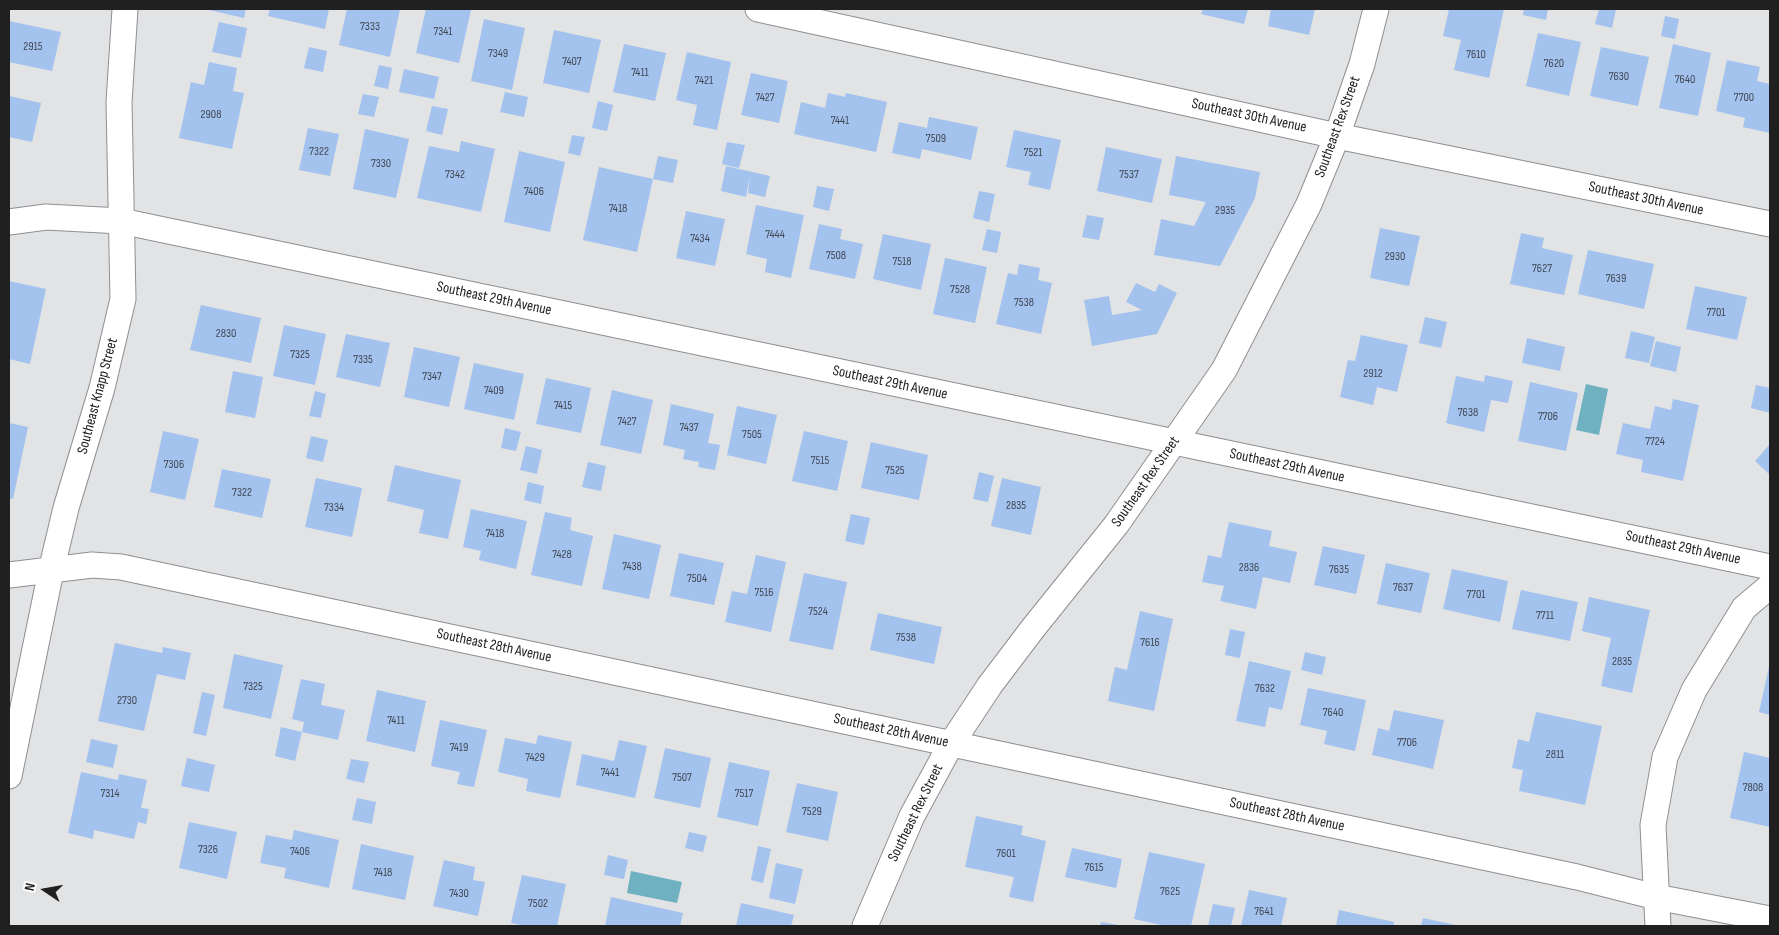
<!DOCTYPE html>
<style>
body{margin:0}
#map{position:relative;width:1779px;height:935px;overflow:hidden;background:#e1e3e5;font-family:"Sofia Sans Condensed",sans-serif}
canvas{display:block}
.frame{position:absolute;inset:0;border:10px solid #202021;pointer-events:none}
.north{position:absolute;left:20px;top:865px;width:50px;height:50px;-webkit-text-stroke:4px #fff;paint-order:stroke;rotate:282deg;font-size:14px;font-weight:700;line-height:20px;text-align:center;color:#202021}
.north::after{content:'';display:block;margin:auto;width:18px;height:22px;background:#202021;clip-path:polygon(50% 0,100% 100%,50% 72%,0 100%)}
</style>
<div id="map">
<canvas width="1779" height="935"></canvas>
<div class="frame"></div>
<div class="north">N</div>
</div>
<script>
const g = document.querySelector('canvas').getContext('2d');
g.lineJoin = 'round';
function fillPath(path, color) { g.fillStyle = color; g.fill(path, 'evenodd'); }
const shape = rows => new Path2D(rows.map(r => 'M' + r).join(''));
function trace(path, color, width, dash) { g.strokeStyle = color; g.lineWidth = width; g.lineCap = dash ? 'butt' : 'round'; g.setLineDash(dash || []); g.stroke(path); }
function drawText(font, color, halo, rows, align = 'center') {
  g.font = font + ' "Sofia Sans Condensed",sans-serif'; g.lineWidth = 4; g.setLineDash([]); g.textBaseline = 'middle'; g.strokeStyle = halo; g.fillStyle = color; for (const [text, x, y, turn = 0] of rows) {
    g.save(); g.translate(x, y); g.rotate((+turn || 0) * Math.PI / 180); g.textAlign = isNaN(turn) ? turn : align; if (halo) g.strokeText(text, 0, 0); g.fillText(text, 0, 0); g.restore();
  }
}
const water = shape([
 [1586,384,1608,389,1599,435,1576,430],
 [631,871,682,882,677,903,627,893]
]);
const building = shape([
 [205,9,246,9,244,18],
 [270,9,329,9,325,29,268,16],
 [347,9,400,9,390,57,339,45],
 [426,9,471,10,459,63,416,53],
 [1203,9,1248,9,1244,24,1201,14],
 [1271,9,1315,9,1309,35,1268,26],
 [1449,9,1504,9,1489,78,1454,70,1461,40,1443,36],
 [1524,9,1548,9,1546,20,1523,15],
 [1599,9,1616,9,1612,28,1595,24],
 [1665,16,1679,19,1675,39,1661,36],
 [484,19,525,28,512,90,471,81],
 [9,21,61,32,52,71,9,62],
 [219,22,247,28,241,58,212,52],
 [554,30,601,40,589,93,543,83],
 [1538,33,1581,42,1569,96,1526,86],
 [624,44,666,53,655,101,613,92],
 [1673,44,1711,53,1698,116,1659,108],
 [309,47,327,51,323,72,304,68],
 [1601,47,1649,57,1638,106,1590,96],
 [687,52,731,62,717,130,693,125,697,105,676,100],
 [1727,60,1760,67,1757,81,1770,84,1770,133,1743,127,1745,118,1716,111],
 [209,62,237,68,233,91,244,93,232,149,179,138,191,82,204,85],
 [379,65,392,68,388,89,374,86],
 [404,69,439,77,434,99,399,92],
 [751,73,788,81,779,123,741,115],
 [505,92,528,97,524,117,500,112],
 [828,93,845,97,846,93,887,102,876,152,794,134,801,102,825,108],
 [363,94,379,97,374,117,358,114],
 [9,96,41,103,32,142,9,137],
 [598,101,613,105,607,131,592,128],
 [432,106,448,109,442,135,426,131],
 [929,117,978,127,971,160,922,149,920,159,892,153,899,122,927,128],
 [308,128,339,134,330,176,299,170],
 [365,129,409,139,396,198,353,189],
 [1014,130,1061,140,1050,190,1028,185,1031,172,1006,167],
 [572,135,585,137,580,156,568,153],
 [461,141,495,149,481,212,417,198,429,146,459,152],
 [727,142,745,145,739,168,722,164],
 [1106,147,1162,159,1152,203,1097,191],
 [519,151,565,162,550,232,504,222],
 [658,156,678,160,673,183,653,179],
 [1176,156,1260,172,1255,198,1220,266,1154,255,1161,219,1194,226,1206,202,1169,195],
 [726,166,770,176,765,197,748,193,750,174,746,197,721,191],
 [599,167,653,179,637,252,583,240],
 [817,186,834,189,829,211,813,207],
 [979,191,995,194,989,222,973,218],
 [756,205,804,215,791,278,765,272,767,259,746,254],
 [686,211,725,219,715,266,676,258],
 [1087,215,1104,218,1099,240,1082,237],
 [819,224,842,229,840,239,863,244,855,279,809,269],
 [1380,228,1420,236,1409,286,1370,278],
 [987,229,1001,232,997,253,982,250],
 [1521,233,1544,238,1542,248,1573,255,1564,295,1510,284],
 [883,234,931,244,921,290,873,279],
 [1588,250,1654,264,1644,309,1578,294],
 [945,258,987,267,975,323,933,314],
 [1019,264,1040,268,1038,280,1052,283,1041,334,996,324,1008,273,1017,275],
 [9,281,46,289,30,364,9,359],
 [1136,283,1155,292,1159,284,1177,293,1157,334,1092,346,1084,300,1109,296,1112,315,1142,310,1126,302],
 [1695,286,1747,297,1737,340,1686,329],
 [201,305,261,318,251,363,190,350],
 [1425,317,1447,322,1441,348,1419,343],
 [284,325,326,334,315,385,273,376],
 [1631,331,1655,337,1649,363,1625,358],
 [346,334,390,343,380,387,336,377],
 [1361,335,1408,345,1397,392,1377,387,1373,405,1340,397,1348,360,1355,361],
 [1527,338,1565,347,1560,371,1522,363],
 [1656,341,1681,347,1676,372,1650,366],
 [414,347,460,357,449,407,404,397],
 [474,363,524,374,514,420,464,409],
 [233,371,263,377,255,418,225,412],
 [1485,375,1513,381,1508,403,1491,400,1484,432,1446,423,1456,376,1484,382],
 [546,378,591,388,581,433,536,424],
 [1530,382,1578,393,1566,451,1518,441],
 [1756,385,1770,388,1770,413,1751,408],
 [612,390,653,400,641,454,600,445],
 [315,391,326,394,321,418,309,416],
 [1673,399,1699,405,1683,481,1641,472,1643,460,1616,454,1623,423,1650,429,1655,406,1671,410],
 [671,404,714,414,708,443,720,445,715,470,698,467,699,462,683,459,685,450,663,445],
 [737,406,777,415,766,464,727,455],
 [9,423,28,427,13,499,9,498],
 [505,428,521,432,516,451,501,448],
 [163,431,199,439,185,500,150,492],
 [804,431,848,441,837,491,792,481],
 [311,436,328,440,323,462,306,458],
 [871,442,928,455,919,500,861,488],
 [1770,444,1770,475,1755,461],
 [526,446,542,450,537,474,520,470],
 [588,462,606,466,601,491,582,487],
 [395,465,461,480,448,539,419,533,424,510,387,501],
 [222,469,271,479,262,518,214,507],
 [979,472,994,476,988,502,973,499],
 [316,478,362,488,352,537,305,527],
 [1002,478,1041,487,1031,535,991,526],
 [528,482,544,486,541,504,524,500],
 [471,509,527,521,516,569,479,560,481,551,463,547],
 [545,512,572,518,570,530,593,536,582,586,531,575],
 [851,514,870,518,864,545,845,541],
 [1229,522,1272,531,1269,546,1297,552,1290,583,1263,577,1256,609,1220,601,1224,586,1202,582,1208,555,1221,558],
 [614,534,661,545,649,599,602,589],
 [1323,546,1365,555,1356,594,1314,585],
 [679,553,724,563,714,605,670,596],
 [756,555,786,562,771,632,725,622,732,591,747,594],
 [1386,563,1430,573,1421,613,1377,604],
 [1452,569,1508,581,1500,622,1443,609],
 [804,573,847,582,833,650,789,641],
 [1521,590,1578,602,1570,641,1512,629],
 [1589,597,1650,610,1632,693,1601,686,1611,638,1582,631],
 [1140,611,1173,619,1154,711,1108,701,1115,667,1127,670],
 [878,613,942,627,934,664,870,650],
 [1230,629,1245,632,1240,658,1225,655],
 [115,643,162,653,163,647,191,653,185,680,157,674,144,731,98,721],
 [1305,652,1326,657,1322,675,1301,670],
 [234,654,283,665,271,719,223,708],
 [1249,661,1291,671,1282,710,1269,707,1265,727,1236,721],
 [1769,667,1770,667,1770,715,1759,712],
 [301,679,325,684,321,705,345,710,338,740,302,732,304,722,292,719],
 [1308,688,1366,700,1355,751,1324,744,1327,731,1300,725],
 [377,690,426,701,415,752,366,741],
 [202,692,215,695,206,736,193,733],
 [1394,710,1444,720,1433,769,1372,755,1378,728,1389,731],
 [1536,712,1602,726,1585,805,1519,791,1523,770,1512,768,1518,739,1529,742],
 [440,720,487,730,474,787,457,784,460,772,431,766],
 [281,727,302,732,295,761,275,756],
 [538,735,572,742,560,798,526,791,528,779,498,772,505,738,536,744],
 [91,739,118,745,113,768,86,762],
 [619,740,647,746,635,798,576,785,582,754,614,761],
 [665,748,711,758,700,808,654,798],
 [1744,752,1770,758,1770,827,1730,818],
 [187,758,215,765,209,792,181,786],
 [351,759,369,762,364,783,346,779],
 [729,762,770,771,758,826,717,817],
 [81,772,118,780,119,774,147,780,141,808,149,809,146,824,138,822,134,839,94,830,93,839,68,833],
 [797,783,838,792,828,841,786,832],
 [357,798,376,802,372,824,352,820],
 [976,816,1023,826,1021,835,1046,841,1033,902,1009,897,1014,877,965,867],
 [189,822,237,832,227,879,179,868],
 [294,830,339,840,329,888,284,878,286,868,260,863,266,835,292,840],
 [689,832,707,836,703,852,685,848],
 [361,844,414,856,405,900,352,889],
 [758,846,771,849,763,883,751,880],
 [1072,848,1122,859,1116,888,1065,877],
 [1149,852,1205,864,1191,926,1166,926,1134,919],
 [608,855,628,860,624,879,604,875],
 [444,860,475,867,473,880,485,882,478,916,433,906],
 [776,863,803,869,795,904,769,898],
 [522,875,566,884,557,926,524,926,511,923],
 [1249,890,1287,898,1281,926,1241,926],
 [611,897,683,913,680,926,605,926],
 [741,903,794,915,791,926,736,926],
 [1213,904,1235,908,1231,926,1208,926],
 [1339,910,1394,922,1393,926,1336,926],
 [1423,918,1456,925,1456,926,1421,926],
 [1101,922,1118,925,1118,926,1100,926]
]);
const street = shape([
 [758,9,1337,136,1770,224],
 [9,222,46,217,121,221,1770,567],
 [9,575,92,565,121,567,1577,877,1656,897,1770,919],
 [9,776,51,571,66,508,102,388,123,299,119,102,125,9],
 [865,926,912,816,951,744,990,685,1034,627,1116,525,1224,370,1309,204,1337,136,1362,64,1376,9],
 [1658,926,1653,825,1665,757,1694,690,1744,608,1770,586]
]);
const numberNames = [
 ["7333",370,27],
 ["7341",443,32],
 ["2915",33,47],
 ["7349",498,54],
 ["7610",1476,55],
 ["7407",572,62],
 ["7620",1554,64],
 ["7411",640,73],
 ["7630",1619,77],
 ["7640",1685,80],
 ["7421",704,81],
 ["7427",765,98],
 ["7700",1744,98],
 ["2908",211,115],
 ["7441",840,121],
 ["7509",936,139],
 ["7322",319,152],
 ["7521",1033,153],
 ["7330",381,164],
 ["7342",455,175],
 ["7537",1129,175],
 ["7406",534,192],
 ["7418",618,209],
 ["2935",1225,211],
 ["7444",775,235],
 ["7434",700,239],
 ["7508",836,256],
 ["2930",1395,257],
 ["7518",902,262],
 ["7627",1542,269],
 ["7639",1616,279],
 ["7528",960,290],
 ["7538",1024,303],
 ["7701",1716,313],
 ["2830",226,334],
 ["7325",300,355],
 ["7335",363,360],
 ["2912",1373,374],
 ["7347",432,377],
 ["7409",494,391],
 ["7415",563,406],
 ["7638",1468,413],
 ["7706",1548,417],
 ["7427",627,422],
 ["7437",689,428],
 ["7505",752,435],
 ["7724",1655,442],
 ["7515",820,461],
 ["7306",174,465],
 ["7525",895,471],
 ["7322",242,493],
 ["2835",1016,506],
 ["7334",334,508],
 ["7418",495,534],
 ["7428",562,555],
 ["7438",632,567],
 ["2836",1249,568],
 ["7635",1339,570],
 ["7504",697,579],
 ["7637",1403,588],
 ["7516",764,593],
 ["7701",1476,595],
 ["7524",818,612],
 ["7711",1545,616],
 ["7538",906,638],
 ["7616",1150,643],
 ["2835",1622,662],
 ["7325",253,687],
 ["7632",1265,689],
 ["2730",127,701],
 ["7640",1333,713],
 ["7411",396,721],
 ["7706",1407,743],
 ["7419",459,748],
 ["2811",1555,755],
 ["7429",535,758],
 ["7441",610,773],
 ["7507",682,778],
 ["7808",1753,788],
 ["7314",110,794],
 ["7517",744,794],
 ["7529",812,812],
 ["7326",208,850],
 ["7406",300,852],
 ["7601",1006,854],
 ["7615",1094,868],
 ["7418",383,873],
 ["7625",1170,892],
 ["7430",459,894],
 ["7502",538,904],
 ["7641",1264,912]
];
const streetNames = [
 ["Southeast 30th Avenue",1249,116,12],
 ["Southeast Rex Street",1338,127,-70],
 ["Southeast 30th Avenue",1646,199,12],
 ["Southeast 29th Avenue",494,299,12],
 ["Southeast 29th Avenue",890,383,12],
 ["Southeast Knapp Street",98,396,-75],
 ["Southeast 29th Avenue",1287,466,12],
 ["Southeast Rex Street",1146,482,-55],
 ["Southeast 29th Avenue",1683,548,12],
 ["Southeast 28th Avenue",494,646,12],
 ["Southeast 28th Avenue",891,731,12],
 ["Southeast Rex Street",916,813,-64],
 ["Southeast 28th Avenue",1287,815,12]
];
fillPath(water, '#70b1c1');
fillPath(building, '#a3c2ee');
trace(street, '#8e8f92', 27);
trace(street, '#fff', 25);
drawText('12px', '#414854', null, numberNames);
drawText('15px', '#202021', '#fff', streetNames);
</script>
